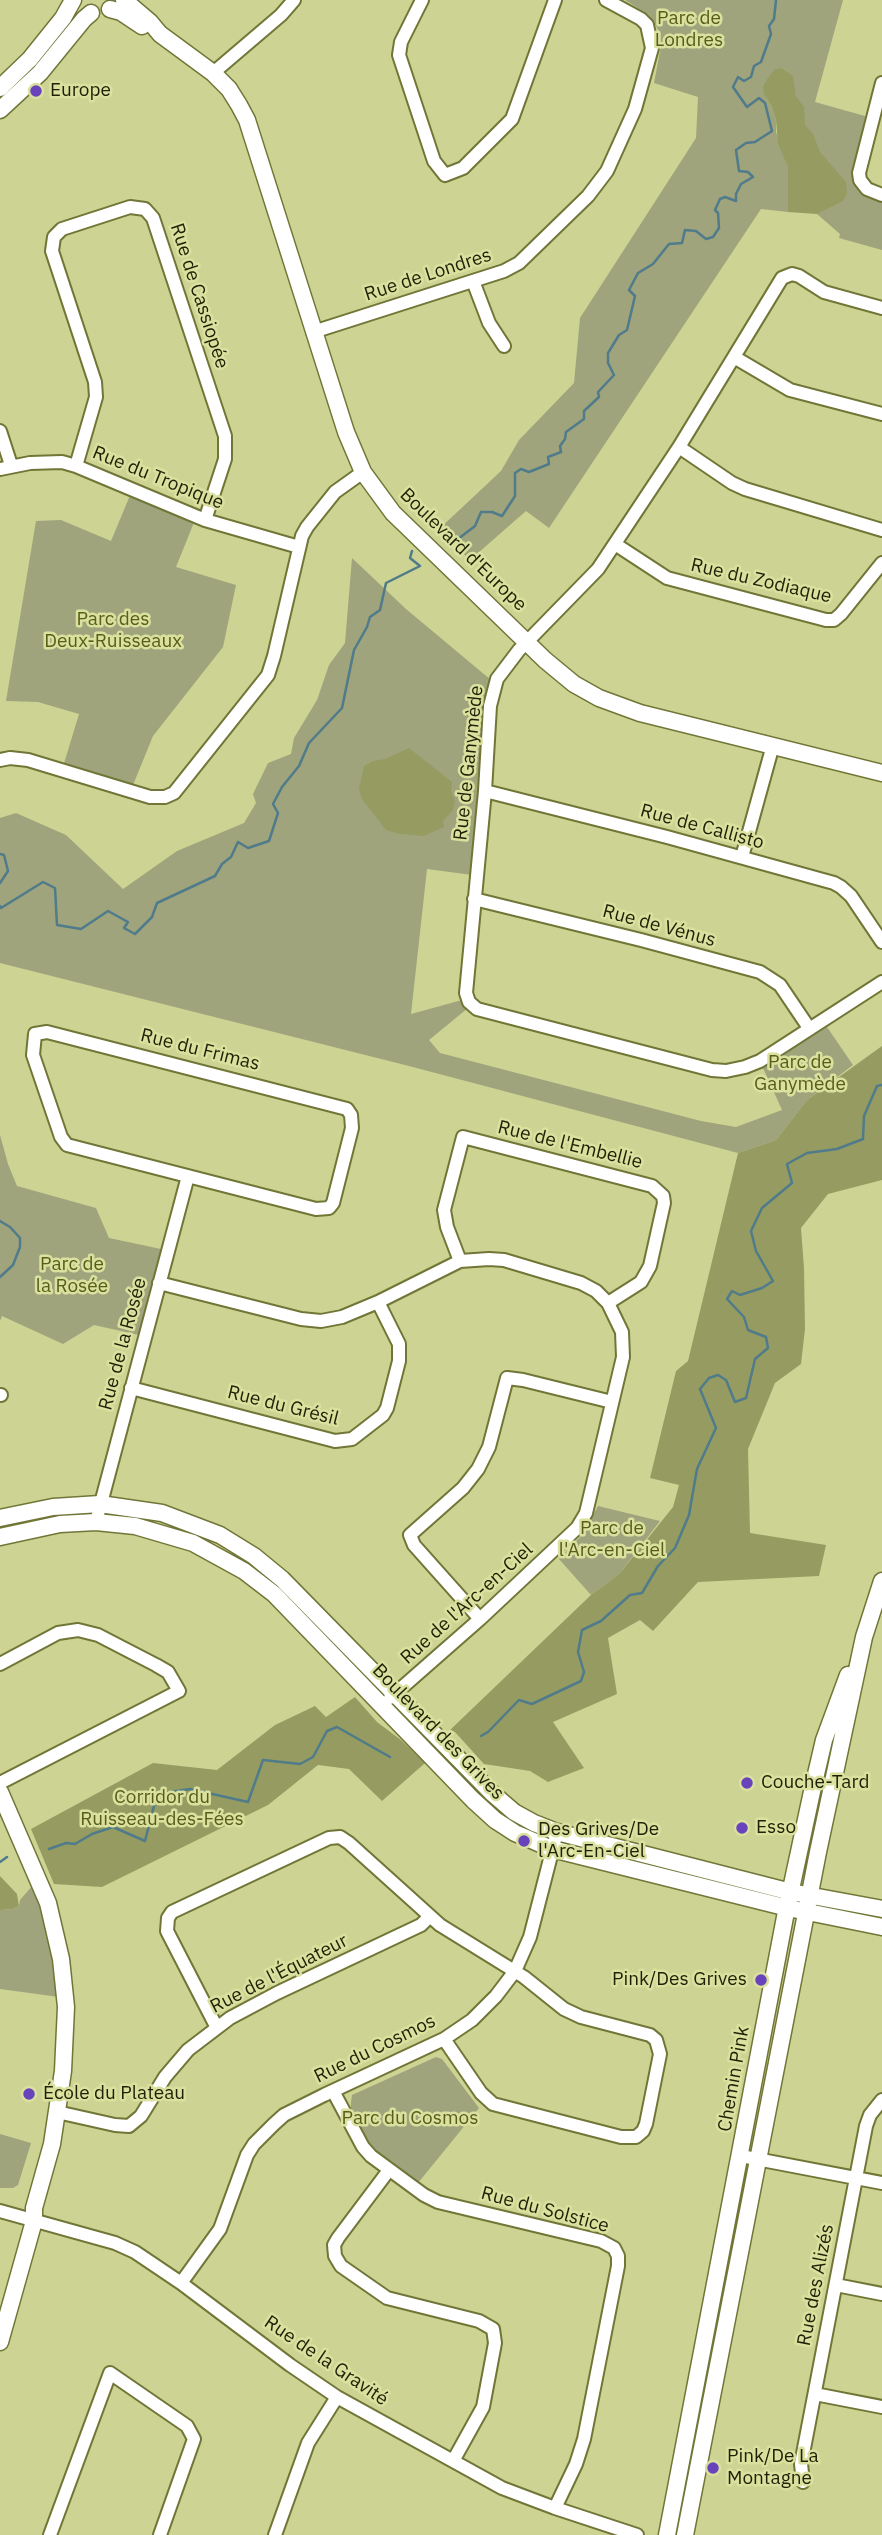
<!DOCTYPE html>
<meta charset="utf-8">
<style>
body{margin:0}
canvas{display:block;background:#cdd392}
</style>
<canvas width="882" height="2535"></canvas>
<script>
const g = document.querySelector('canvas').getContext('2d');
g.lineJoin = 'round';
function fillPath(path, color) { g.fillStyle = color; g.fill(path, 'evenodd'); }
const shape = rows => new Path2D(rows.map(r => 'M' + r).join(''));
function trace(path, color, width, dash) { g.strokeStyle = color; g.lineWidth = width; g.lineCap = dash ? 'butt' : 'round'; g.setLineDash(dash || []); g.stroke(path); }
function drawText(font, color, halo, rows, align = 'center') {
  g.font = font + ' "IBM Plex Sans",sans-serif'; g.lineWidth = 5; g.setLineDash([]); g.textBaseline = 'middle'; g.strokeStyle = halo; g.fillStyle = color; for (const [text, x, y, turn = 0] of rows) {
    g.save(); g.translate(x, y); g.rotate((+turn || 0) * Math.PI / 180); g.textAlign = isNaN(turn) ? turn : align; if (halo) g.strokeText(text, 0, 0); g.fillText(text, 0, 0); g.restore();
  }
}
const green = shape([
 [625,0,843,0,815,102,872,118,859,173,882,195,882,250,839,238,840,234,817,214,793,208,796,96,792,76,782,68,764,95,771,105,776,120,776,132,788,167,788,212,761,209,549,528,526,511,470,560,438,530,501,471,519,440,574,383,580,318,696,138,698,97,654,83,661,46,659,31,649,15],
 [131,493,195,520,176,567,236,585,223,647,153,736,131,790,62,770,79,714,38,702,6,701,36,521,61,520,111,541],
 [352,558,406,609,491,680,472,875,427,869,411,1014,462,1000,468,1008,429,1040,440,1053,701,1121,736,1127,782,1110,763,1068,827,1027,853,1065,807,1100,776,1140,738,1153,409,1066,0,963,0,818,16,813,66,835,123,889,177,851,244,823,256,803,253,794,268,763,291,754,294,738,317,700,329,665,345,643],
 [0,1135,8,1164,17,1186,96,1208,109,1238,161,1249,139,1335,94,1325,63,1344,2,1316,0,1321],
 [598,1506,660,1521,620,1573,591,1595,559,1559,582,1535],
 [33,1885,52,1940,59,1997,0,1989,0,1910,12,1909,19,1906,20,1900],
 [436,2057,442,2059,479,2108,418,2183,379,2155,368,2144,351,2108,351,2102,352,2095],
 [0,2134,31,2143,18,2185,13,2188,0,2188]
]);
const forest = shape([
 [782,68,793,76,796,96,804,107,805,125,813,134,820,152,846,182,847,194,843,201,817,214,788,212,788,167,778,144,776,120,771,105,764,95,763,86,768,78,775,69],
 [409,748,452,782,451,790,455,801,453,810,443,821,444,827,424,836,400,834,386,830,362,799,359,789,364,766,373,761,385,759],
 [882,1046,882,1180,828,1194,801,1228,804,1268,805,1329,801,1364,775,1383,748,1449,750,1533,826,1545,819,1576,698,1582,653,1631,640,1620,608,1638,617,1694,553,1722,584,1768,548,1782,530,1771,484,1764,455,1732,450,1730,591,1595,620,1573,673,1507,679,1485,650,1478,676,1371,688,1361,738,1153,776,1140,807,1100],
 [355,1697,377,1722,401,1740,425,1763,382,1801,349,1769,318,1765,268,1805,102,1887,54,1884,31,1829,153,1763,217,1770,275,1725,315,1706,326,1717],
 [0,1876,17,1894,19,1906,12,1909,0,1910]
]);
const stream = shape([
 [451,532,458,539,475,526,481,512,492,512,502,516,515,496,515,473,521,469,529,472,549,464,548,457,561,452,560,446,565,439,566,432,584,419,584,411,599,397,598,392,614,375,608,363,608,353,619,335,627,330,635,296,629,290,638,273,653,264,669,244,682,243,685,230,696,231,706,239,713,237,719,228,718,213,715,210,720,199,725,197,736,201,736,194,741,184,753,177,748,172,739,171,736,150,746,143,755,142,772,131,765,103,759,98,747,107,733,87,738,77,744,81,751,77,754,66,761,62,771,34,769,26,774,19,776,0],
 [0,854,4,855,8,871,0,883],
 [0,906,1,908,43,882,55,888,57,925,81,929,108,911,128,922,124,928,135,934,152,917,157,903,215,876,222,864,231,857,238,842,248,848,269,841,278,813,273,804,282,787,299,766,309,743,342,708,354,650,367,627,370,617,380,610,386,583,420,566,410,558,412,551],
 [0,1221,10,1227,20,1238,20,1247,13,1265,0,1277],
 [481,1736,488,1732,519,1700,532,1704,581,1681,584,1672,578,1652,582,1630,601,1621,630,1595,642,1593,658,1566,675,1548,689,1515,697,1469,716,1428,700,1389,709,1378,718,1375,726,1380,735,1402,746,1398,755,1359,768,1348,766,1337,748,1330,744,1317,727,1299,732,1291,740,1295,762,1288,773,1281,756,1251,751,1231,762,1208,792,1183,787,1164,807,1153,837,1149,863,1139,864,1116,877,1086,882,1085],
 [49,1849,66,1843,75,1844,92,1834,113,1827,145,1841,157,1794,190,1789,248,1802,263,1760,300,1764,313,1757,327,1731,337,1727,390,1757],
 [0,1862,7,1857]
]);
const street = shape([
 [422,0,401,42,399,55,434,161,445,175,463,168,512,119,555,0],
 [213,73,281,15,294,0],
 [882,83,859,173,860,180,867,189,882,195],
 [473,281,489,323,504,346],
 [882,308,824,292,799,276,792,274,782,278,679,447,598,569,519,650,497,679,490,706,485,791,466,993,469,1002,477,1009,712,1070,726,1071,745,1067,760,1061,882,982],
 [313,332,504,271,519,263,588,196,607,171,635,109,652,48,647,25,641,19,606,0],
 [734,357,790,390,882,414],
 [0,431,11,465],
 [679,447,732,483,745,489,882,530],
 [76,466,96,397,95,382,52,251,54,237,62,229,130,207,145,209,153,218,225,436,225,459,205,520],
 [0,469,30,463,62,462,76,466,205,520,299,547],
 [615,544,667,578,826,620,834,620,841,614,882,563],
 [0,760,10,758,28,760,150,797,165,797,174,793,268,675,274,656,302,536,307,527,335,492,363,472],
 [485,791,667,837,834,883,841,887,851,896,882,942],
 [742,857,773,745],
 [474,899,641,940,760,972,780,985,809,1028],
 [47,1032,347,1109,351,1115,352,1128,333,1203,329,1208,316,1209,67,1145,61,1137,33,1055,35,1034,47,1032],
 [460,1261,447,1227,444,1210,463,1137,652,1186,663,1196,664,1203,650,1266,641,1282,608,1303],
 [159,1283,301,1319,321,1321,342,1317,378,1302,460,1261,489,1259,504,1260,581,1283,596,1291,608,1303,622,1332,623,1357,586,1513,577,1528,480,1619,390,1698],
 [131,1388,335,1441,352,1439,383,1415,387,1408,399,1361,399,1344,378,1302],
 [0,1395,1,1395],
 [96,1522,188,1176],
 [480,1619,414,1545,410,1535,463,1488,478,1469,489,1447,507,1378,523,1380,612,1402],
 [0,1664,58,1633,78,1630,98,1635,156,1665,168,1672,179,1691,0,1783],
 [217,2028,167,1931,168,1918,172,1912,329,1838,340,1837,349,1843,440,1925,524,1977,564,2009,581,2017,650,2035,656,2040,660,2054,646,2124,643,2131,636,2137,621,2137,493,2104,481,2093,444,2039],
 [333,2091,363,2147,371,2156,424,2195,438,2202,601,2241,614,2248,618,2256,618,2266,584,2439,576,2464,555,2508],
 [57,2112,115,2125,129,2126,141,2116,165,2077,188,2050,230,2018,277,1993,421,1925,429,1917],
 [741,2156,882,2183],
 [389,2170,338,2238,334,2245,335,2256,341,2266,387,2298,479,2321,493,2329,495,2343,483,2407,453,2461],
 [0,2211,115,2243,135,2252,181,2283,290,2365,337,2397,502,2488,555,2508,637,2535],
 [181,2283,220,2229,247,2155,254,2144,274,2124,284,2115,324,2095,444,2039,472,2020,496,1996,515,1971,530,1937,557,1832],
 [836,2285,882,2294],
 [815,2394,882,2407],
 [803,2482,801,2464,866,2126,870,2115,882,2100],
 [50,2535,110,2373,187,2426,194,2439,160,2535],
 [275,2535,308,2443,337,2397]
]);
const secondary = shape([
 [124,0,150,22,160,34,213,73,229,89,239,105,247,120,346,432,363,472,393,513,545,660,574,684,599,698,640,713,882,773],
 [110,9,121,12,142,26],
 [0,88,30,59,63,18,73,0],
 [0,110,40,73,84,19,91,13],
 [0,1518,53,1507,100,1504,162,1513,220,1535,254,1556,282,1579,492,1793,514,1812,534,1823,557,1832,791,1892,882,1909],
 [0,1537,60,1524,96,1522,135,1526,193,1543,244,1571,274,1594,473,1800,495,1820,515,1833,552,1849,788,1908,882,1927],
 [0,1792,48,1903,61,1959,66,2007,63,2071,52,2144,34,2208,34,2221,0,2342],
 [667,2535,785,1917,813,1787,824,1740,848,1675],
 [685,2535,818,1852,864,1637,882,1581]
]);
const markers = [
 [36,91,7,"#6943bc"],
 [747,1783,7,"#6943bc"],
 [742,1828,7,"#6943bc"],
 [524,1841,7,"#6943bc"],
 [761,1980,7,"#6943bc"],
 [29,2094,7,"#6943bc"],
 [713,2468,7,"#6943bc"]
];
const parkNames = [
 ["Parc de",689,19],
 ["Londres",689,41],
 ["Parc des",113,620],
 ["Deux-Ruisseaux",113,642],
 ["Parc de",800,1063],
 ["Ganymède",800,1085],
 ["Parc de",72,1265],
 ["la Rosée",72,1287],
 ["Parc de",612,1529],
 ["l'Arc-en-Ciel",612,1551],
 ["Corridor du",162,1798],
 ["Ruisseau-des-Fées",162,1820],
 ["Parc du Cosmos",410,2119]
];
const poiNames = [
 ["Europe",50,91],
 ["Couche-Tard",761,1783],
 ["Esso",756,1828],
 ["Des Grives/De",538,1830],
 ["l'Arc-En-Ciel",538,1852],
 ["Pink/Des Grives",747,1980,"right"],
 ["École du Plateau",43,2094],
 ["Pink/De La",727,2457],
 ["Montagne",727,2479]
];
const streetNames = [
 ["Rue de Londres",428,275,-18],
 ["Rue de Cassiopée",199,296,72],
 ["Rue du Tropique",158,478,22],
 ["Boulevard d'Europe",463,550,44],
 ["Rue du Zodiaque",761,581,13],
 ["Rue de Ganymède",469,763,-84],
 ["Rue de Callisto",702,827,15],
 ["Rue de Vénus",659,926,15],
 ["Rue du Frimas",200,1050,14],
 ["Rue de l'Embellie",570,1145,14],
 ["Rue de la Rosée",123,1344,-75],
 ["Rue du Grésil",283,1406,14],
 ["Rue de l'Arc-en-Ciel",467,1604,-42],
 ["Boulevard des Grives",438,1732,46],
 ["Rue de l'Équateur",279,1974,-27],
 ["Rue du Cosmos",375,2049,-26],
 ["Chemin Pink",734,2079,-80],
 ["Rue du Solstice",545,2210,15],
 ["Rue des Alizés",816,2285,-79],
 ["Rue de la Gravité",326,2361,34]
];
fillPath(green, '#9fa47d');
fillPath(forest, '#969c61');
trace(stream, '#4f7b8a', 2.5);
trace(street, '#717637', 16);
trace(secondary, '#717637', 19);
trace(street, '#fff', 12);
trace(secondary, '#fff', 16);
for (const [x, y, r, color] of markers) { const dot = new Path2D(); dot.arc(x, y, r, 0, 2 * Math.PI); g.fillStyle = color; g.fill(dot); trace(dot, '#dae19e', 2.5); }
drawText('19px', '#585d1a', '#dae19e', parkNames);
drawText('19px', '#1f2107', '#dae19e', poiNames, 'left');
drawText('19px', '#1f2107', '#dae19e', streetNames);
</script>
